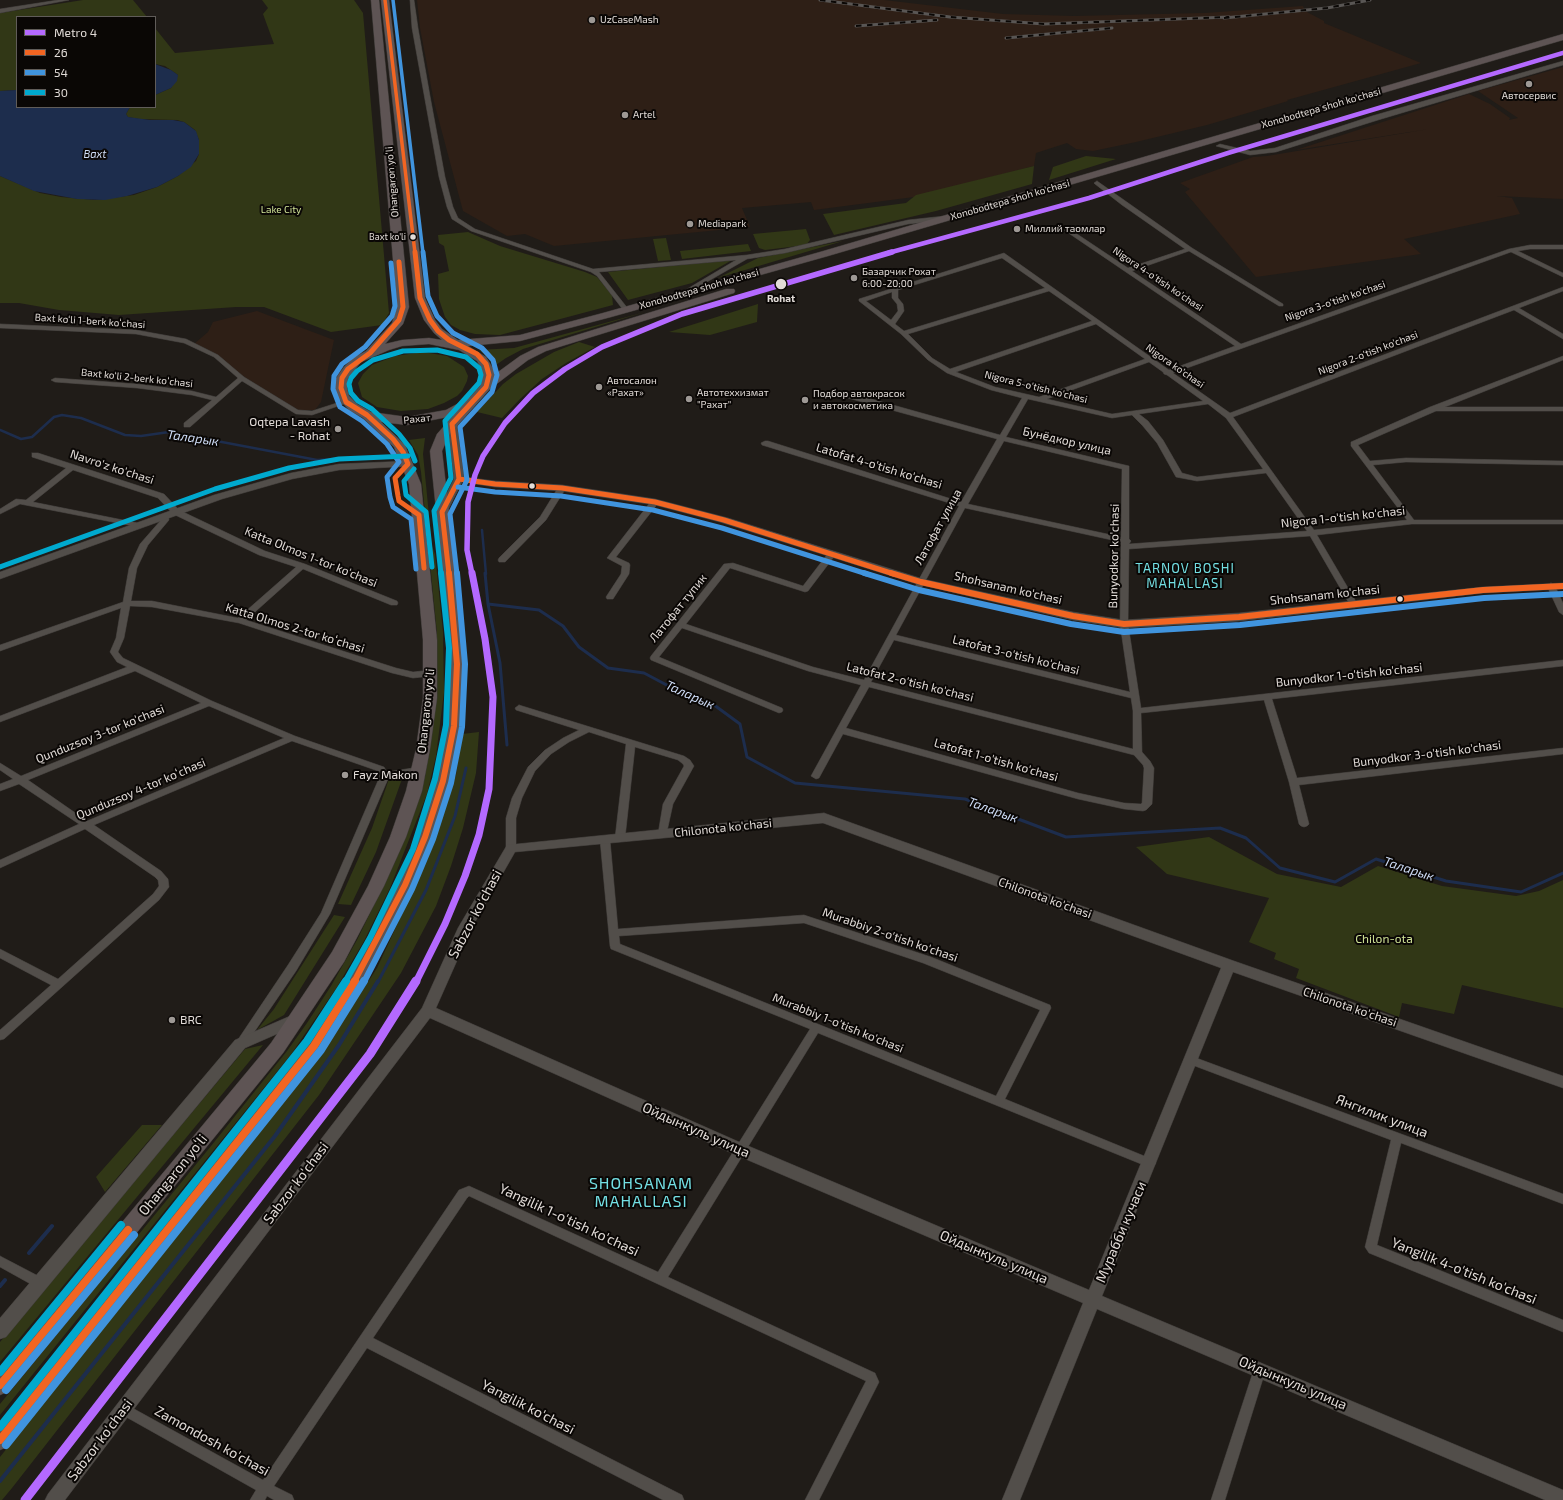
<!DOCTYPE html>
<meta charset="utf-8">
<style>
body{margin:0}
#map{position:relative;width:1563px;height:1500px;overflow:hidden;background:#201c18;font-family:"Exo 2",sans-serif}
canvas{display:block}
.legend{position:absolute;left:16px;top:16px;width:140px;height:92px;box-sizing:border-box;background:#0a0705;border:1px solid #605c59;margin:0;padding:5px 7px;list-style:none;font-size:12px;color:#e2dcd8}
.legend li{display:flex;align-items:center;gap:8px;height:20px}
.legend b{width:20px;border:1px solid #605c59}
</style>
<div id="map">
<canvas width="1563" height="1500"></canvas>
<ul class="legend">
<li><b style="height:5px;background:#b469ff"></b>Metro 4</li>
<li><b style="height:5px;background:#f26522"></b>26</li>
<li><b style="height:5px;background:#4094de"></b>54</li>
<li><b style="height:5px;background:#00a9ce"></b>30</li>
</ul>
</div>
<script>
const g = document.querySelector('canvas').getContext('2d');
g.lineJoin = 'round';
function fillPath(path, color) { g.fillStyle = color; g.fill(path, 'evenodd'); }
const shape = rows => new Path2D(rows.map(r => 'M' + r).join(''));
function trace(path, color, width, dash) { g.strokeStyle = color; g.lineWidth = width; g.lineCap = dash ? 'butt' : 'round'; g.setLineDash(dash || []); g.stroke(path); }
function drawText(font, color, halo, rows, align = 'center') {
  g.font = font + ' "Exo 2",sans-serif'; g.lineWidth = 4; g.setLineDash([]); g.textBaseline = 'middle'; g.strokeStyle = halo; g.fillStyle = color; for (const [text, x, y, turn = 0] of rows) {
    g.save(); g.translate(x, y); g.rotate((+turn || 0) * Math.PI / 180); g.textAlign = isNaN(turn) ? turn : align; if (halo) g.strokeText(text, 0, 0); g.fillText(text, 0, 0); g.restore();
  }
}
const industrial = shape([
 [417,0,884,0,1003,14,1074,16,1205,13,1303,6,1305,11,1324,21,1324,23,1421,63,1287,100,1288,101,1207,125,1136,142,1093,151,1076,149,1067,143,1036,153,1034,166,914,197,814,210,811,202,742,208,750,227,554,246,525,234,507,236,463,211,434,102,420,28],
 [1563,67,1563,199,1497,196,1512,198,1520,214,1404,239,1421,254,1256,277,1185,192,1190,189,1180,183,1253,157,1267,156,1429,129,1296,150,1469,94,1490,104,1510,118,1509,120,1518,118,1478,91],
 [257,311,334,340,321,402,315,410,298,410,244,377,217,356,194,344,208,332,213,322]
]);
const green = shape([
 [83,0,133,0,147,17,17,17,17,90,0,91,0,13],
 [262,0,354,0,363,13,389,313,382,325,331,332,264,307,236,307,119,315,59,310,19,303,0,303,0,176,40,193,61,197,95,200,134,195,157,187,178,176,196,161,199,154,199,140,195,130,184,122,177,120,139,119,128,117,126,114,130,107,155,107,155,95,171,88,178,75,165,66,155,64,155,28,175,53,274,44,263,14,268,8],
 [1086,156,1116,159,1049,180,1053,167],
 [1034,166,1032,184,936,211,834,235,823,214,906,203,916,195],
 [806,229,810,240,806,245,765,250,759,248,753,234],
 [468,232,500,246,585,272,597,277,612,295,613,305,500,335,475,334,460,330,451,325,445,317,439,299,438,274,449,271,444,246,439,243,438,235],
 [666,238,671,260,658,261,653,239],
 [843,241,718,278,758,258],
 [748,244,751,251,682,259,680,251],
 [732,260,692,283,628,300,608,272],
 [758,304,757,322,710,335,669,332],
 [645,312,523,349,506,358,493,367,488,357,479,350,514,348],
 [579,342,595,347,566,363,542,379,520,399,502,418,477,412,503,384,516,374,554,352],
 [423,352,447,356,464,367,468,376,467,381,462,391,457,396,444,403,428,409,401,411,377,407,362,397,358,383,363,374,372,365,395,356],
 [425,438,423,454,432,546,435,554,443,632,444,692,436,756,427,794,390,888,364,941,337,987,292,1053,0,1415,0,1404,211,1146,287,1051,307,1023,331,986,357,940,395,862,425,777,437,692,437,633,421,472,418,455,409,440],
 [479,732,476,773,463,828,451,866,436,906,401,973,319,1095,12,1488,2,1500,0,1500,0,1457,331,1039,377,968,427,860,456,775,462,734],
 [389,779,402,779,376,852,351,905,338,904,372,828],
 [1209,837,1277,874,1341,887,1378,866,1442,886,1516,896,1539,891,1563,880,1563,1008,1462,985,1454,1014,1402,1003,1399,1017,1296,978,1299,969,1274,959,1276,953,1249,942,1269,898,1167,874,1136,847],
 [334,915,345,917,284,1015,257,1030,274,1009],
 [263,1045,0,1362,0,1342,245,1049],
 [142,1125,162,1125,105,1192,96,1177]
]);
const water = shape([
 [155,64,171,70,178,75,177,81,171,88,155,95],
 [17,90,17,107,130,107,126,114,128,117,150,120,173,120,184,122,196,131,199,140,199,154,191,167,178,176,157,187,127,196,105,200,77,199,34,191,0,176,0,91]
]);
const streamFar2 = shape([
 [0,430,21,439,32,437,54,417,62,415,81,418,125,435,141,436,169,432,317,460,374,457],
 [482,530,486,574]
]);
const streamFar1 = shape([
 [485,573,488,604,539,610,563,626,579,647,608,668,644,673,693,699,710,702,740,724,747,757,795,783,965,799,1066,837,1220,828,1246,838,1280,868,1335,882,1376,859,1446,881,1521,892,1563,873],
 [488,604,500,663,507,745],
 [378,982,426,890,455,816,466,768]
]);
const stream = shape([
 [29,1253,52,1226],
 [0,1286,5,1280],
 [0,1481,275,1136,339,1045,378,981]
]);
const minor = shape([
 [58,0,69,0,0,13,0,9,58,0],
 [410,0,414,0,418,28,430,96,445,177,453,207,458,218,475,229,593,269,747,255,785,249,908,220,945,216,948,218,945,220,908,224,785,253,747,259,684,295,681,293,682,292,736,260,599,272,629,310,628,311,624,311,597,276,591,272,471,231,452,219,447,207,439,177,412,28,410,0],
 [1097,181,1192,248,1283,304,1283,306,1279,306,1189,251,1132,271,1241,344,1509,249,1530,245,1563,245,1563,249,1530,249,1518,251,1563,273,1563,277,1511,252,1173,373,1230,413,1563,287,1563,291,1519,308,1563,334,1563,339,1514,310,1233,417,1314,530,1407,520,1351,446,1351,442,1430,407,1563,356,1563,360,1445,407,1563,407,1563,411,1436,411,1358,445,1370,461,1406,458,1563,461,1563,465,1406,462,1373,465,1414,520,1563,520,1563,524,1412,524,1317,535,1358,605,1354,608,1350,605,1310,536,1129,549,1128,624,1141,708,1563,660,1563,666,1272,699,1297,778,1563,748,1563,754,1299,785,1309,824,1307,826,1304,827,1301,826,1299,824,1289,782,1264,700,1141,713,1142,752,1150,761,1154,768,1152,804,1146,810,1143,811,1124,809,1078,799,843,734,819,778,816,779,811,776,861,685,808,671,682,628,659,657,782,708,783,710,782,712,779,713,651,660,650,658,651,656,724,564,733,563,803,586,829,552,832,552,836,554,808,591,805,592,730,568,686,624,813,667,864,680,959,506,762,445,761,443,765,441,768,441,961,502,997,439,837,395,836,393,837,391,843,391,1000,435,1022,398,991,390,947,373,928,360,901,334,859,301,859,299,1004,253,1169,370,1235,346,1064,230,1064,228,1068,228,1128,268,1185,249,1122,205,1095,184,1094,183,1097,181],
 [1002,258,1045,288,904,331,895,324,904,311,903,304,898,298,898,290,1002,258],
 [1049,291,1092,321,950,369,932,358,908,334,1049,291],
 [892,292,892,298,897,304,898,311,891,320,866,301,892,292],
 [1096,324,1145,359,1039,397,995,387,956,372,1096,324],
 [1149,362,1163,372,1164,374,1167,375,1203,401,1112,414,1047,399,1149,362],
 [1028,399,1112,418,1132,415,1142,425,1157,443,1176,477,1197,481,1266,473,1307,531,1129,544,1131,541,1129,539,1129,466,1006,437,1028,399],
 [1208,404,1226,418,1263,469,1197,477,1182,473,1163,440,1148,421,1139,414,1208,404],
 [1004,441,1122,469,1121,537,968,504,1004,441],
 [965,508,1121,542,1120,624,1130,692,896,635,965,508],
 [894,640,1131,698,1133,711,1133,749,871,682,894,640],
 [869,687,1134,755,1143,765,1144,768,1142,803,1141,804,1124,803,1078,793,846,728,869,687],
 [0,324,136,330,186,339,218,355,244,377,298,410,312,411,346,400,350,402,312,415,296,414,242,381,190,427,184,427,184,423,212,400,192,395,137,388,55,382,51,380,55,378,137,384,192,391,216,397,238,378,214,357,184,343,136,334,0,328,0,324],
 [32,453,38,453,164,494,179,510,265,551,305,564,397,601,398,603,397,605,391,605,303,569,246,620,396,668,413,672,431,670,435,673,431,676,413,678,392,673,239,623,152,607,130,606,124,638,118,652,123,658,212,701,295,736,384,767,387,772,419,767,424,770,419,773,388,779,330,914,296,971,244,1047,240,1048,236,1047,235,1044,288,965,321,913,380,776,378,771,292,741,94,825,161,871,168,879,169,887,159,900,4,1039,0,1040,0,1030,51,985,0,958,0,949,58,979,153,894,159,886,158,880,155,877,85,829,0,868,0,860,79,824,19,784,0,791,0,784,13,779,0,770,0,763,21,776,201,703,135,671,0,722,0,716,127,667,117,662,110,652,116,638,121,608,0,651,0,645,123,602,129,568,140,544,161,520,162,514,168,514,169,520,148,545,137,568,131,601,152,601,238,618,296,567,259,555,173,514,158,498,73,470,33,502,138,523,142,525,141,527,138,527,20,504,0,514,0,509,16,499,26,500,66,468,32,457,32,453],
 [209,706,284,738,87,821,28,780,209,706],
 [559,486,562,486,566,488,546,520,505,562,499,562,498,560,499,558,540,517,559,486],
 [652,500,655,500,659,502,616,557,629,563,630,565,629,574,613,599,607,599,606,597,621,574,622,566,607,558,652,500],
 [1551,583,1555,586,1563,603,1563,615,1559,612,1547,586,1551,583],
 [519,705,684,756,690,760,694,766,673,804,666,836,663,837,660,836,658,834,663,804,684,766,683,764,678,760,635,747,625,838,623,840,620,841,617,840,615,838,626,744,589,732,569,742,551,754,535,771,522,798,516,818,516,848,514,850,511,852,508,850,506,848,506,818,512,798,528,767,545,750,563,738,579,730,516,710,515,708,519,705],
 [605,837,608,838,610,840,618,929,804,915,931,957,1050,1005,1051,1008,1005,1099,1154,1160,1156,1163,1154,1166,1150,1168,1146,1166,818,1033,668,1277,875,1373,879,1382,877,1386,819,1500,805,1500,866,1381,469,1196,467,1198,373,1338,682,1495,684,1500,663,1500,367,1348,274,1486,292,1495,294,1500,274,1500,267,1496,265,1500,250,1500,256,1490,119,1413,117,1409,119,1405,123,1403,127,1405,263,1480,459,1190,469,1186,658,1272,810,1029,611,949,610,946,600,840,602,838,605,837],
 [804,923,923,963,1040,1010,996,1096,620,944,619,936,804,923],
 [1191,1056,1563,1194,1563,1204,1401,1143,1377,1245,1563,1320,1563,1332,1369,1253,1365,1247,1391,1140,1187,1063,1186,1060,1187,1057,1191,1056],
 [0,1256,44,1279,46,1283,44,1287,40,1288,36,1287,0,1267,0,1256],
 [1260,1363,1264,1365,1266,1369,1225,1500,1211,1500,1254,1369,1256,1365,1260,1363]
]);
const tertiary = shape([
 [1563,61,1563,65,1378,120,1276,152,1250,155,1216,146,1220,144,1250,151,1275,148,1372,116,1563,61],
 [452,421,457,424,464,477,495,481,562,485,655,499,728,518,923,579,1073,612,1124,620,1239,613,1483,587,1563,583,1563,589,1483,593,1239,621,1124,628,1073,620,917,584,720,522,655,505,562,491,495,487,462,482,446,514,438,514,437,512,454,479,447,424,452,421],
 [408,461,413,464,412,466,339,470,292,479,222,499,0,579,0,572,214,495,291,473,339,464,408,461],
 [824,813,1234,961,1563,1076,1563,1088,1233,972,1102,1296,1563,1490,1563,1500,1545,1500,1097,1309,1020,1500,1002,1500,1083,1303,736,1155,430,1018,65,1500,45,1500,48,1494,422,1008,458,928,507,845,824,813],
 [823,823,1221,968,1089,1290,746,1145,436,1008,471,929,515,852,823,823]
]);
const secondary = shape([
 [297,1013,302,1015,305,1019,302,1023,245,1048,6,1337,0,1339,0,1318,235,1040,297,1013]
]);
const trunk = shape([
 [371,0,379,0,409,307,403,324,385,344,402,340,429,338,442,340,434,333,424,320,415,298,381,0,389,0,425,298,435,320,442,329,458,340,520,335,603,313,820,252,1563,34,1563,40,828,256,611,317,520,341,468,346,486,357,494,370,494,375,520,356,538,347,726,289,734,289,735,291,734,293,546,351,528,360,490,389,449,435,442,451,461,617,464,680,461,726,443,811,422,866,368,974,320,1051,7,1447,0,1450,0,1423,308,1041,356,965,406,866,427,811,438,768,447,726,450,680,447,617,430,451,437,434,453,416,407,425,381,422,405,445,421,484,437,640,437,698,430,749,422,791,406,837,384,886,344,962,283,1053,7,1392,0,1395,0,1369,271,1043,332,952,368,886,390,837,406,791,416,749,423,698,423,640,409,484,394,447,363,418,349,410,337,397,335,388,336,378,344,367,353,358,366,351,392,323,397,307,371,0],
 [429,344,459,350,477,361,482,370,482,381,480,386,470,397,446,410,407,417,371,412,357,404,349,396,347,388,348,378,361,362,389,350,402,346,429,344]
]);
const rail = shape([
 [820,0,950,17,1044,24,1229,17],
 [1224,18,1327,8,1370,0],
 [856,26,937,20],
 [1006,38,1112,28]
]);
const bus1Far3 = shape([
 [385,0,415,253]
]);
const bus1Far2 = shape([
 [415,252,420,298,430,320,438,331,449,340,477,354,486,364,489,375,486,387,452,424,459,479,442,512,449,574],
 [399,262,403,307,399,320,370,353,348,369,342,378,341,388,346,402,367,415,393,439,403,452,408,464,395,478,398,496,399,501,419,515,424,568],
 [459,479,495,484,562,488,655,502,724,520,894,574]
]);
const bus1Far1 = shape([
 [891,573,921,582,1073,616,1124,624,1239,617,1483,590,1563,586],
 [354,982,405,885,425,837,443,781,454,726,457,664,449,573]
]);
const bus1 = shape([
 [0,1385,128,1230],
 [0,1440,314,1046,355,981]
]);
const bus2Far3 = shape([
 [393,0,423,253]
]);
const bus2Far2 = shape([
 [423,252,428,296,437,316,453,333,482,348,493,360,497,375,492,392,460,427,467,480,450,514,457,574],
 [391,263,395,306,392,316,365,347,342,364,334,376,333,389,340,407,362,421,387,444,399,462,387,477,390,497,393,507,411,519,416,569],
 [458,487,495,492,561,496,653,510,722,528,867,574]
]);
const bus2Far1 = shape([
 [864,573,919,590,1071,624,1124,632,1240,625,1484,598,1563,594],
 [364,982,412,889,433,839,451,783,462,727,465,664,457,573]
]);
const bus2 = shape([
 [6,1390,134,1235],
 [6,1445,321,1050,364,981]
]);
const bus3Far2 = shape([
 [415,461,410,448,399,434,372,409,358,401,351,393,349,384,351,378,357,371,373,360,403,351,437,350,466,357,479,368,481,375,479,383,445,421,451,478,434,511,441,574],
 [414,469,404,481,406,495,426,512,432,567],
 [0,567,215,489,289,468,339,459,408,456]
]);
const bus3Far1 = shape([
 [345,982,370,938,413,849,435,779,446,725,449,648,441,573]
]);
const bus3 = shape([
 [0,1372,121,1225],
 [0,1427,307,1041,346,981]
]);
const metro1Far3 = shape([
 [888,253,1089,198,1228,153,1563,53]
]);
const metro1Far2 = shape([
 [472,574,467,550,468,502,475,475,483,456,505,423,533,393,565,369,602,347,682,314,892,252]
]);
const metro1Far1 = shape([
 [416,982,445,924,465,876,479,835,489,789,493,697,485,639,472,573]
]);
const metro1 = shape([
 [25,1500,370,1054,416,981]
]);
const markers = [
 [592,20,4,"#9e9995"],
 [1529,84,4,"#9e9995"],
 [625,115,4,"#9e9995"],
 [690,224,4,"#9e9995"],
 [1017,229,4,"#9e9995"],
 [413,237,3.5,"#e2dcd8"],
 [854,278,4,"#9e9995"],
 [781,284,6,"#e2dcd8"],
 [599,387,4,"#9e9995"],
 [689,399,4,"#9e9995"],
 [805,400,4,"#9e9995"],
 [338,429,4,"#9e9995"],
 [532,486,3.5,"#e2dcd8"],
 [1400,599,3.5,"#e2dcd8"],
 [345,775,4,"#9e9995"],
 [172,1020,4,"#9e9995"]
];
const farBusnames = [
 ["Baxt ko'li",406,237]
];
const farPoinames = [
 ["UzCaseMash",600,20],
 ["Автосервис",1529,96,"center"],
 ["Artel",633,115],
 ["Mediapark",698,224],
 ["Миллий таомлар",1025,229],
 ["Базарчик Рохат",862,272],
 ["6:00-20:00",862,284],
 ["Автосалон",607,381],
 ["«Рахат»",607,393],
 ["Автотеххизмат",697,393],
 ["\"Рахат\"",697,405],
 ["Подбор автокрасок",813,394],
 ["и автокосметика",813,406]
];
const farStreetnames = [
 ["Xonobodtepa shoh ko'chasi",1321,108,-16],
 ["Ohangaron yoʻli",392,182,-95],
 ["Xonobodtepa shoh ko'chasi",1010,200,-16],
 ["Nigora 4-o'tish ko'chasi",1158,279,34],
 ["Xonobodtepa shoh ko'chasi",699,289,-16],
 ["Nigora 3-o'tish ko'chasi",1335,301,-19],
 ["Baxt ko‘li 1-berk koʻchasi",90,321,4],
 ["Nigora 2-o'tish ko'chasi",1368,353,-21],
 ["Nigora ko'chasi",1175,366,35],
 ["Baxt ko‘li 2-berk koʻchasi",137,378,6],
 ["Nigora 5-o'tish ko'chasi",1036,387,14],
 ["Рахат",417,419,-6]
];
const farParknames = [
 ["Lake City",281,210]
];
const farStopnames = [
 ["Rohat",781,299]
];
const farWaternames = [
 ["Baхt",95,154]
];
const poiNames = [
 ["Oqtepa Lavash",330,422,"right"],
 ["- Rohat",330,436,"right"],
 ["Fayz Makon",353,775],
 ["BRC",180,1020]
];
const streetNames = [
 ["Бунёдкор улица",1067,441,13],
 ["Latofat 4-o'tish ko'chasi",879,466,17],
 ["Navro'z ko'chasi",112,467,18],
 ["Nigora 1-o'tish ko'chasi",1343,517,-6],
 ["Латофат улица",938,527,-61],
 ["Bunyodkor ko'chasi",1114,556,-89],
 ["Katta Olmos 1-tor ko'chasi",311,557,22],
 ["Shohsanam ko'chasi",1008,588,13],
 ["Shohsanam ko'chasi",1325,595,-6],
 ["Латофат тупик",678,608,-51],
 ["Katta Olmos 2-tor koʻchasi",295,628,17],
 ["Latofat 3-o'tish ko'chasi",1016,655,14],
 ["Bunyodkor 1-o'tish ko'chasi",1349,675,-6],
 ["Latofat 2-o'tish ko'chasi",910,682,14],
 ["Ohangaron yoʻli",426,711,-84],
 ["Qunduzsoy 3-tor ko'chasi",100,734,-22],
 ["Bunyodkor 3-o'tish ko'chasi",1427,754,-7],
 ["Latofat 1-o'tish ko'chasi",996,760,16],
 ["Qunduzsoy 4-tor koʻchasi",141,789,-23],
 ["Chilonota ko'chasi",723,828,-6],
 ["Chilonota ko'chasi",1045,898,20],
 ["Murabbiy 2-o'tish ko'chasi",890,935,19],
 ["Chilonota ko'chasi",1350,1007,19],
 ["Murabbiy 1-o'tish ko'chasi",838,1023,22]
];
const parkNames = [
 ["Chilon-ota",1384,939]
];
const waterNames = [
 ["Таларык",193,438,8],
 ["Таларык",690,695,24],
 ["Таларык",993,810,20],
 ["Таларык",1409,869,18]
];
const neighbourhoodNames = [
 ["TARNOV BOSHI",1185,569],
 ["MAHALLASI",1185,584]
];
const nearStreetnames = [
 ["Sabzor ko'chasi",475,914,-62],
 ["Янгилик улица",1382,1116,21],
 ["Ойдынкуль улица",696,1130,24],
 ["Ohangaron yoʻli",173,1175,-51],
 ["Sabzor ko'chasi",296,1183,-53],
 ["Yangilik 1-o'tish ko'chasi",569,1220,25],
 ["Мурабби кучаси",1121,1232,-67],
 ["Ойдынкуль улица",994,1257,23],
 ["Yangilik 4-o'tish ko'chasi",1464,1271,22],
 ["Ойдынкуль улица",1293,1383,23],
 ["Yangilik ko'chasi",528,1407,27],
 ["Sabzor ko'chasi",100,1440,-53],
 ["Zamondosh ko'chasi",212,1441,29]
];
const nearNeighbourhoodnames = [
 ["SHOHSANAM",641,1184],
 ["MAHALLASI",641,1202]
];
fillPath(industrial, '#2e1f16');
fillPath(green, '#313716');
fillPath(water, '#1d2d4d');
trace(streamFar2, '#1d2d4d', 2.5);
trace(streamFar1, '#1d2d4d', 3);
trace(stream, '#1d2d4d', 4);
trace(minor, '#3c3936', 1);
trace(tertiary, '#3c3936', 1);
trace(secondary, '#3c3936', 1);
trace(trunk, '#3c3936', 1);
fillPath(minor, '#524e4a');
fillPath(tertiary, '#524e4a');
fillPath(secondary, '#524e4a');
fillPath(trunk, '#5e5454');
trace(rail, '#595654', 3);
trace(rail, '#0a0705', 2, [5.5]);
trace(bus1Far3, '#f26522', 3.5);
trace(bus1Far2, '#f26522', 5);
trace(bus1Far1, '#f26522', 6);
trace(bus1, '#f26522', 8);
trace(bus2Far3, '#4094de', 3.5);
trace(bus2Far2, '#4094de', 5);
trace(bus2Far1, '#4094de', 6);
trace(bus2, '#4094de', 8);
trace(bus3Far2, '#00a9ce', 5);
trace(bus3Far1, '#00a9ce', 6);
trace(bus3, '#00a9ce', 8);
trace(metro1Far3, '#b469ff', 4.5);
trace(metro1Far2, '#b469ff', 5.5);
trace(metro1Far1, '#b469ff', 7);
trace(metro1, '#b469ff', 9);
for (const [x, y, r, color] of markers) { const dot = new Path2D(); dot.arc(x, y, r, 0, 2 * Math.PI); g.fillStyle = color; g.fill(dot); trace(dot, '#0a0705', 1.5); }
drawText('9px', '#e2dcd8', '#0a0705', farBusnames, 'right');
drawText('10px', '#e2dcd8', '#0a0705', farPoinames, 'left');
drawText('10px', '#e2dcd8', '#0a0705', farStreetnames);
drawText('10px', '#cee095', '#0a0705', farParknames);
drawText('bold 10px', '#e2dcd8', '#0a0705', farStopnames);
drawText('italic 11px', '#cedcf6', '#0a0705', farWaternames);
drawText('12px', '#e2dcd8', '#0a0705', poiNames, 'left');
drawText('12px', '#e2dcd8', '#0a0705', streetNames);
drawText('12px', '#cee095', '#0a0705', parkNames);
drawText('italic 13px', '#cedcf6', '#0a0705', waterNames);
g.letterSpacing = '1px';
drawText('13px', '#73dfe3', '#0a0705', neighbourhoodNames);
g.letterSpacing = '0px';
drawText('14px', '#e2dcd8', '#0a0705', nearStreetnames);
g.letterSpacing = '1px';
drawText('16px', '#73dfe3', '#0a0705', nearNeighbourhoodnames);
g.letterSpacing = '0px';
</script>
